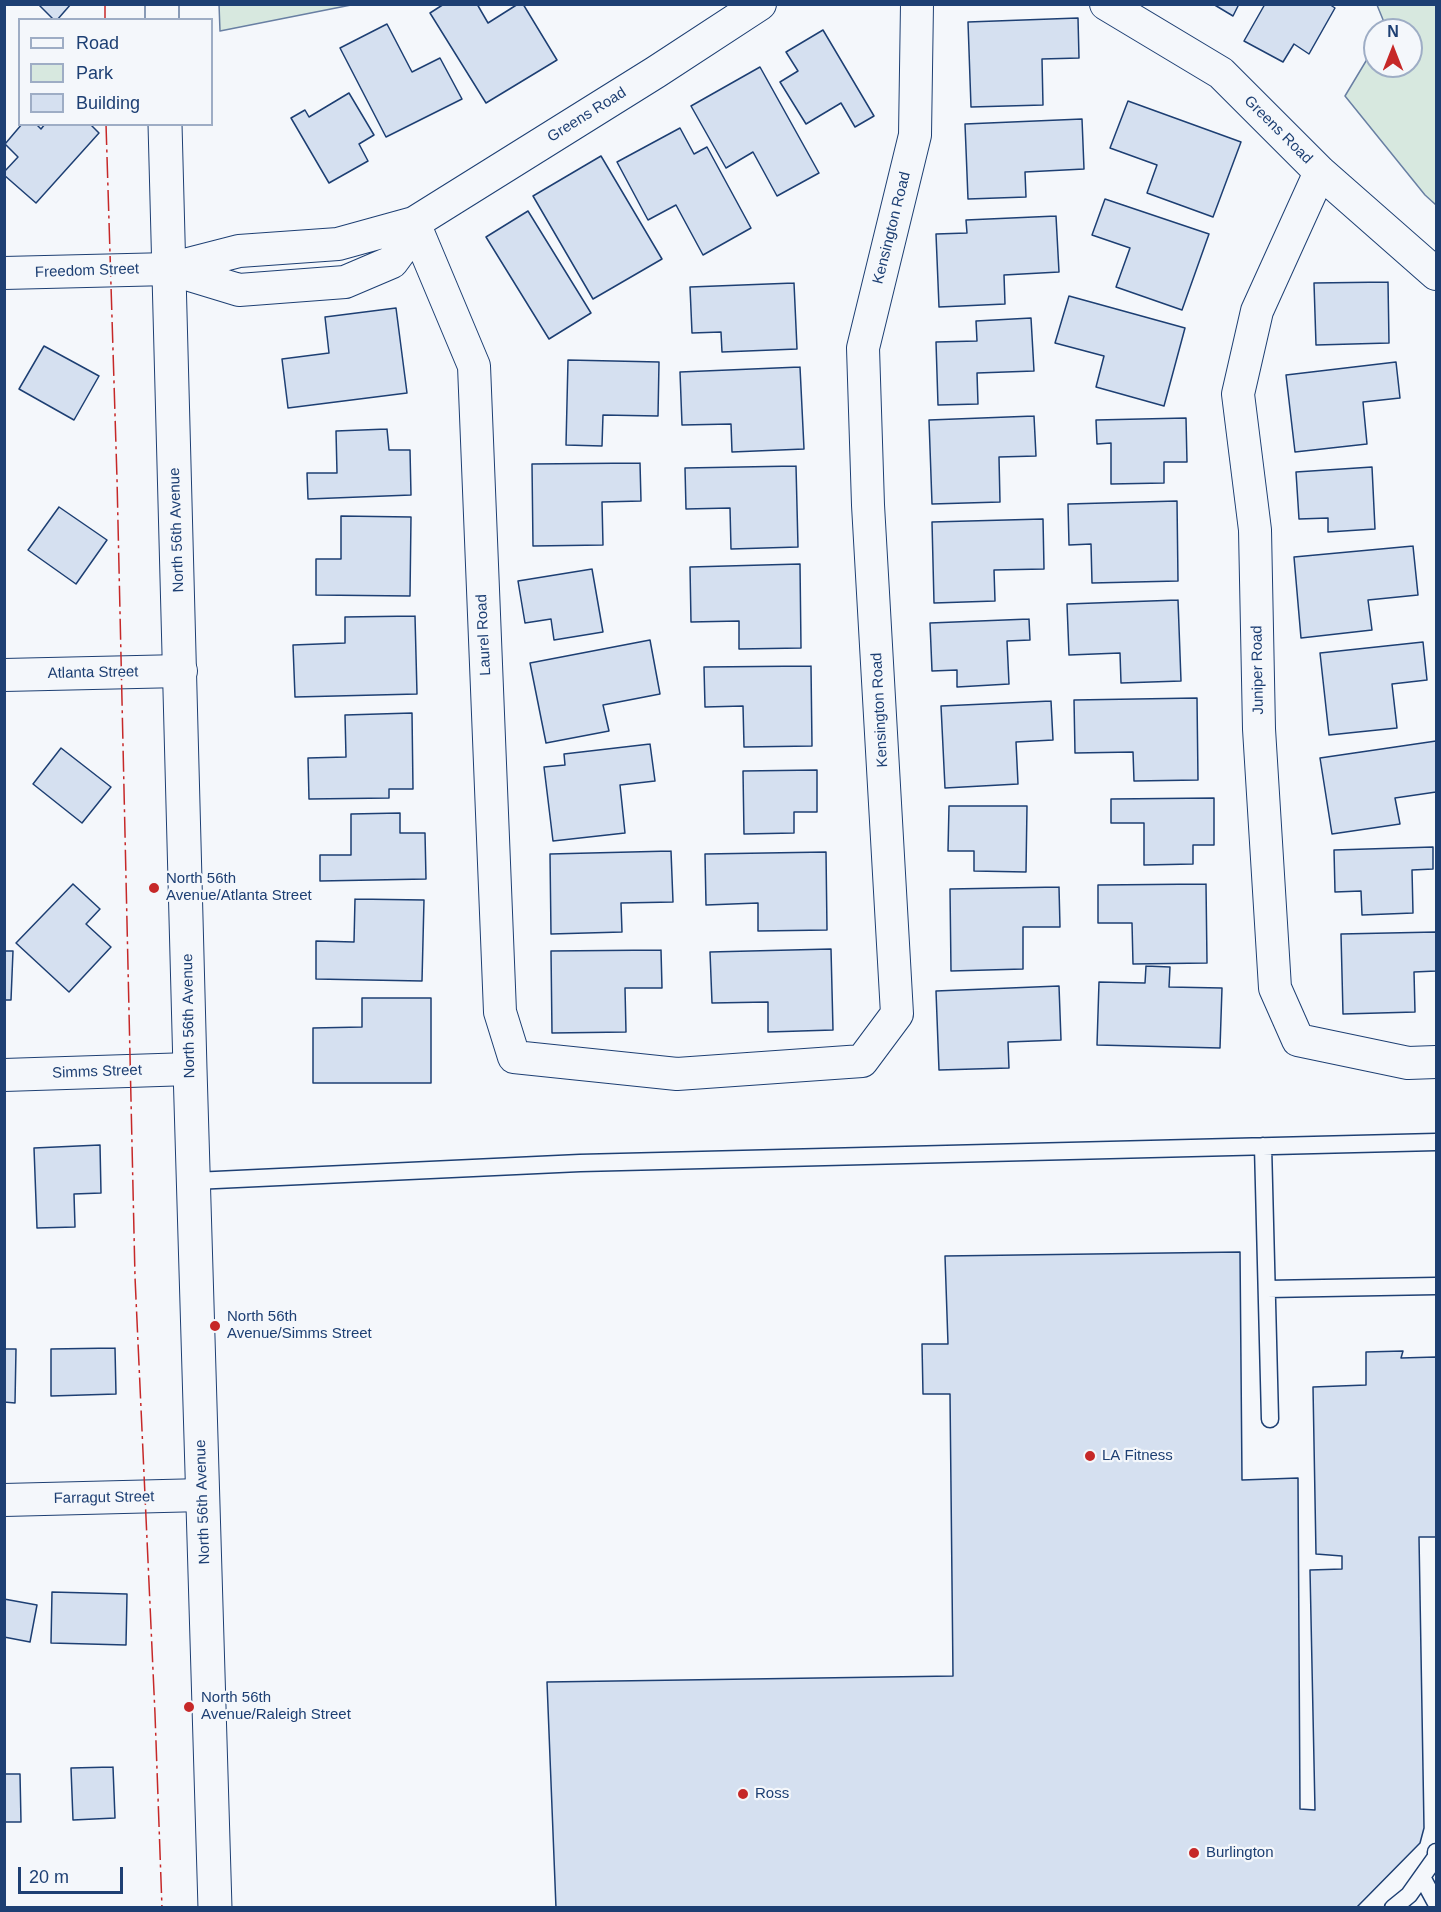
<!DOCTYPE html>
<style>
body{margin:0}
#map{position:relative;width:1441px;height:1912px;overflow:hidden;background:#f4f7fb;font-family:Arial,sans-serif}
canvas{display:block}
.frame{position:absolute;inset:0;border:6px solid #1d3f73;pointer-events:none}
.legend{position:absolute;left:18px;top:18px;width:195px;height:108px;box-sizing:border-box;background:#f4f7fb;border:2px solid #9eadc5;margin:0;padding:8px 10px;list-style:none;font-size:18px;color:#1d3f73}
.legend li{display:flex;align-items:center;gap:12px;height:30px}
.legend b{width:30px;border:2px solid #9eadc5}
.north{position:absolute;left:1363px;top:18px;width:60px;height:60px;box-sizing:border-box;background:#f4f7fb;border:2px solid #9eadc5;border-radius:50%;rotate:0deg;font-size:16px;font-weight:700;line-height:24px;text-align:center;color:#1d3f73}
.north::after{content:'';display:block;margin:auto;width:21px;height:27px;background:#c62828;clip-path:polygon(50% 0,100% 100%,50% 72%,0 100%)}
.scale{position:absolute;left:18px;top:1867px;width:105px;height:27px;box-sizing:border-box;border:3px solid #1d3f73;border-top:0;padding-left:8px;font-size:18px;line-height:21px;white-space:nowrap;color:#1d3f73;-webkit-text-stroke:4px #f4f7fb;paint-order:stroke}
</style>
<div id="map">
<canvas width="1441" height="1912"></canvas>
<div class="frame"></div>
<ul class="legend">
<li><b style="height:8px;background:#f4f7fb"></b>Road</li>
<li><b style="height:16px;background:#d7e8df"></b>Park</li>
<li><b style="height:16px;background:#d5e0f0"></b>Building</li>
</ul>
<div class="north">N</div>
<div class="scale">20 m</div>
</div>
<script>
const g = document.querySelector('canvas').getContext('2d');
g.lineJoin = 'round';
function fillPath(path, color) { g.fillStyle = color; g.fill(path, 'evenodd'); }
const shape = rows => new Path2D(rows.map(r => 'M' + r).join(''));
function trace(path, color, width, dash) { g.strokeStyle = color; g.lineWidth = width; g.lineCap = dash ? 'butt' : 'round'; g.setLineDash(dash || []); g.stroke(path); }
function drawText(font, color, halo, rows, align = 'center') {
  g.font = font + ' Arial,sans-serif'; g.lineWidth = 4.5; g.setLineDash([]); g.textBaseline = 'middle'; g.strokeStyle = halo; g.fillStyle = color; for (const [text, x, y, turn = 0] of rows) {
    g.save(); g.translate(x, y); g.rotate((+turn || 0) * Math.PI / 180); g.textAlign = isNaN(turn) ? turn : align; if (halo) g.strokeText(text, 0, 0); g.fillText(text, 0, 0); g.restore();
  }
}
const green = shape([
 [219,4,351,4,351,5,220,31,219,4],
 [1377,5,1436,5,1436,205,1425,195,1345,96,1375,46,1375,66,1411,66,1411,30,1385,30,1386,27,1377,5]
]);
const building = shape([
 [38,4,71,4,57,20,54,20,38,4],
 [444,4,477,4,488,23,518,4,523,4,557,60,486,103,430,13,444,4],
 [1213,4,1239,4,1233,16,1213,4],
 [1265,4,1329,4,1335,8,1309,54,1294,44,1283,62,1244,41,1265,4],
 [1078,18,1079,58,1042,59,1043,105,971,107,968,22,1078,18],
 [387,24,412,72,440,58,462,99,386,137,340,48,387,24],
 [823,30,874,116,855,127,841,103,806,124,780,82,798,71,786,52,823,30],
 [760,67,819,173,777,196,753,152,726,168,691,106,760,67],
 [349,93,374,135,359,144,368,161,329,183,291,118,305,110,309,117,349,93],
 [1128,101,1241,142,1213,217,1147,193,1157,165,1110,148,1128,101],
 [1082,119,1084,169,1025,172,1026,197,968,199,965,124,1082,119],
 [22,124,36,124,41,129,45,124,90,124,99,133,36,203,4,175,4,172,18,157,5,144,22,124],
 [680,128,694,154,707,147,751,228,703,255,676,205,648,220,617,162,680,128],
 [601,156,662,259,593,299,533,196,601,156],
 [1105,199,1209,234,1182,310,1116,287,1130,248,1092,235,1105,199],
 [528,211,591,313,549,339,486,237,528,211],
 [1056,216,1059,272,1004,275,1005,304,939,307,936,234,967,233,966,220,1056,216],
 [1388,282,1389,343,1316,345,1314,283,1388,282],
 [794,283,797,349,722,352,721,332,692,333,690,287,794,283],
 [1069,296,1185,328,1164,406,1096,387,1104,356,1055,343,1069,296],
 [396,308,407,393,288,408,282,359,329,353,325,317,396,308],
 [1031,318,1034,371,977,373,978,404,938,405,936,342,977,341,976,321,1031,318],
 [44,346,99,376,74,420,19,389,44,346],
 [568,360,659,362,658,416,603,415,602,446,566,445,568,360],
 [1396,362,1400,398,1363,402,1367,444,1295,452,1286,375,1396,362],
 [800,367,804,449,732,452,731,424,682,425,680,372,800,367],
 [1034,416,1036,456,999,457,1000,502,932,504,929,420,1034,416],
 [1186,418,1187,462,1164,462,1164,483,1111,484,1111,443,1097,444,1096,420,1186,418],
 [387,429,389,450,410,450,411,495,308,499,307,473,337,473,336,431,387,429],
 [640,463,641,501,602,502,603,545,533,546,532,464,640,463],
 [796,466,798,547,731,549,730,508,686,509,685,468,796,466],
 [1372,467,1375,529,1328,532,1328,518,1299,519,1296,472,1372,467],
 [1177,501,1178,581,1092,583,1091,544,1069,545,1068,504,1177,501],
 [59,507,107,540,76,584,28,550,59,507],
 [341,516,411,517,410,596,316,595,316,559,341,559,341,516],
 [1043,519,1044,569,994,570,995,601,934,603,932,522,1043,519],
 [1413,546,1418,595,1368,600,1372,630,1301,638,1294,557,1413,546],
 [800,564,801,648,739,649,739,621,691,622,690,567,800,564],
 [592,569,603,632,554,640,551,619,525,623,518,581,592,569],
 [1178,600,1181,681,1121,683,1120,653,1069,655,1067,604,1178,600],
 [415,616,417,694,295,697,293,645,345,643,345,617,415,616],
 [1029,619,1030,640,1007,641,1009,684,957,687,957,670,932,671,930,623,1029,619],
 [650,640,660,694,603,705,609,731,546,743,530,663,650,640],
 [1423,642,1427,680,1392,684,1397,728,1329,735,1320,653,1423,642],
 [811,666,812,746,744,747,743,706,705,707,704,667,811,666],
 [1197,698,1198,780,1134,781,1133,752,1075,753,1074,700,1197,698],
 [1051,701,1053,740,1016,742,1018,784,945,788,941,706,1051,701],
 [412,713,413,789,389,789,389,798,309,799,308,758,346,757,345,715,412,713],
 [1436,741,1436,792,1395,798,1400,824,1332,834,1320,758,1436,741],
 [650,744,655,781,620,785,625,833,553,841,544,767,565,765,564,754,650,744],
 [61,748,111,787,82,823,33,784,61,748],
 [817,770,817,812,794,812,794,833,744,834,743,771,817,770],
 [1214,798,1214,845,1193,845,1193,864,1144,865,1144,823,1111,823,1111,799,1214,798],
 [949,806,1027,806,1026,872,974,871,974,851,948,851,949,806],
 [400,813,400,833,425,833,426,879,320,881,320,855,351,855,351,814,400,813],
 [1433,847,1433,869,1412,870,1413,913,1362,915,1361,891,1335,892,1334,850,1433,847],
 [671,851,673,902,621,903,622,932,551,934,550,854,671,851],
 [826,852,827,930,758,931,758,903,706,905,705,854,826,852],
 [73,884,100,909,86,924,111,947,69,992,16,943,73,884],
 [1206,884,1207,963,1133,964,1132,923,1098,923,1098,885,1206,884],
 [1059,887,1060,927,1023,927,1023,969,951,971,950,889,1059,887],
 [355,899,424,900,422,981,316,979,316,941,354,942,355,899],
 [1436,932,1436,971,1414,972,1415,1012,1343,1014,1341,934,1436,932],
 [831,949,833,1030,768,1032,768,1002,712,1003,710,952,831,949],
 [661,950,662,988,625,988,626,1032,552,1033,551,951,661,950],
 [4,951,13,951,11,1000,4,1000,4,951],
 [1146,966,1170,967,1169,987,1222,988,1220,1048,1097,1045,1099,982,1145,983,1146,966],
 [1059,986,1061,1040,1008,1042,1009,1068,939,1070,936,991,1059,986],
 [362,998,431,998,431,1083,313,1083,313,1028,362,1027,362,998],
 [100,1145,101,1193,74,1194,75,1227,37,1228,34,1148,100,1145],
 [1240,1252,1242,1480,1298,1478,1300,1809,1315,1810,1310,1570,1342,1569,1342,1556,1316,1554,1313,1387,1366,1385,1366,1352,1403,1351,1401,1358,1436,1357,1436,1537,1419,1537,1424,1828,1420,1843,1356,1908,556,1908,547,1682,953,1676,950,1394,923,1394,922,1344,948,1344,945,1256,1240,1252],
 [115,1348,116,1394,51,1396,51,1349,115,1348],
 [4,1349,16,1349,15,1403,4,1402,4,1349],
 [52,1592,127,1594,126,1645,51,1643,52,1592],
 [4,1599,37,1605,30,1642,4,1637,4,1599],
 [113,1767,115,1818,73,1820,71,1768,113,1767],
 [4,1774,20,1774,21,1822,4,1822,4,1774]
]);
const service = shape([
 [1263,1146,1270,1419],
 [194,1181,580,1163,1436,1142],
 [1267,1289,1436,1286],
 [1422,1877,1436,1903],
 [1393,1908,1409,1895,1436,1857,1436,1852]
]);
const minor = shape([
 [1106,4,1221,73,1320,172,1436,274],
 [1320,172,1257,311,1238,394,1255,530,1259,729,1275,988,1298,1040,1408,1063,1436,1062],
 [414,223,474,366,500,1012,514,1057,677,1074,862,1061,897,1014,868,505,863,348,915,135,917,4],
 [170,269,239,290,345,282,392,262,403,247,414,223],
 [4,273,169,269,239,251,338,244,414,223,656,72,760,4],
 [4,675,181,671],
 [4,1075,190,1069],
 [4,1500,203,1495]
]);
const tertiary = shape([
 [162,4,162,20],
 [165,124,190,1069,215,1908]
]);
const power = shape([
 [105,20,105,4],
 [106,124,117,479,135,1277,155,1714,162,1908]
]);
const markers = [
 [154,888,6,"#c62828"],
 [215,1326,6,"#c62828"],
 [1090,1456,6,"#c62828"],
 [189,1707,6,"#c62828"],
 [743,1794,6,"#c62828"],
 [1194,1853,6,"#c62828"]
];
const streetNames = [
 ["Greens Road",587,115,-32],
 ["Greens Road",1278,130,45],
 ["Kensington Road",892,228,-76],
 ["Freedom Street",87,271,-2],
 ["North 56th Avenue",177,530,-92],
 ["Laurel Road",484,635,-93],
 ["Juniper Road",1258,670,-91],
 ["Atlanta Street",93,673,-1],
 ["Kensington Road",880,710,-93],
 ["North 56th Avenue",189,1016,-91],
 ["Simms Street",97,1072,-2],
 ["Farragut Street",104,1498,-1],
 ["North 56th Avenue",203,1502,-92]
];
const poiNames = [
 ["North 56th",166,879],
 ["Avenue/Atlanta Street",166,896],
 ["North 56th",227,1317],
 ["Avenue/Simms Street",227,1334],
 ["LA Fitness",1102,1456],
 ["North 56th",201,1698],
 ["Avenue/Raleigh Street",201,1715],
 ["Ross",755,1794],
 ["Burlington",1206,1853]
];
fillPath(green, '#d7e8df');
trace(green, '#687fa3', 1.5);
fillPath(building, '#d5e0f0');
trace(building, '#1d3f73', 1.5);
trace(service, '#1d3f73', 19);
trace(minor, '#1d3f73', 34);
trace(tertiary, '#1d3f73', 35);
trace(service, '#f4f7fb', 16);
trace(minor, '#f4f7fb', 32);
trace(tertiary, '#f4f7fb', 33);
trace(power, '#c62828', 1.5, [21, 4.5, 3, 4.5]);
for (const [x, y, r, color] of markers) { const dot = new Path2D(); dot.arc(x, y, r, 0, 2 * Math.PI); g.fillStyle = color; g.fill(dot); trace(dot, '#f4f7fb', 2); }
drawText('15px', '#1d3f73', '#f4f7fb', streetNames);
drawText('15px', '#1d3f73', '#f4f7fb', poiNames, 'left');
</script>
